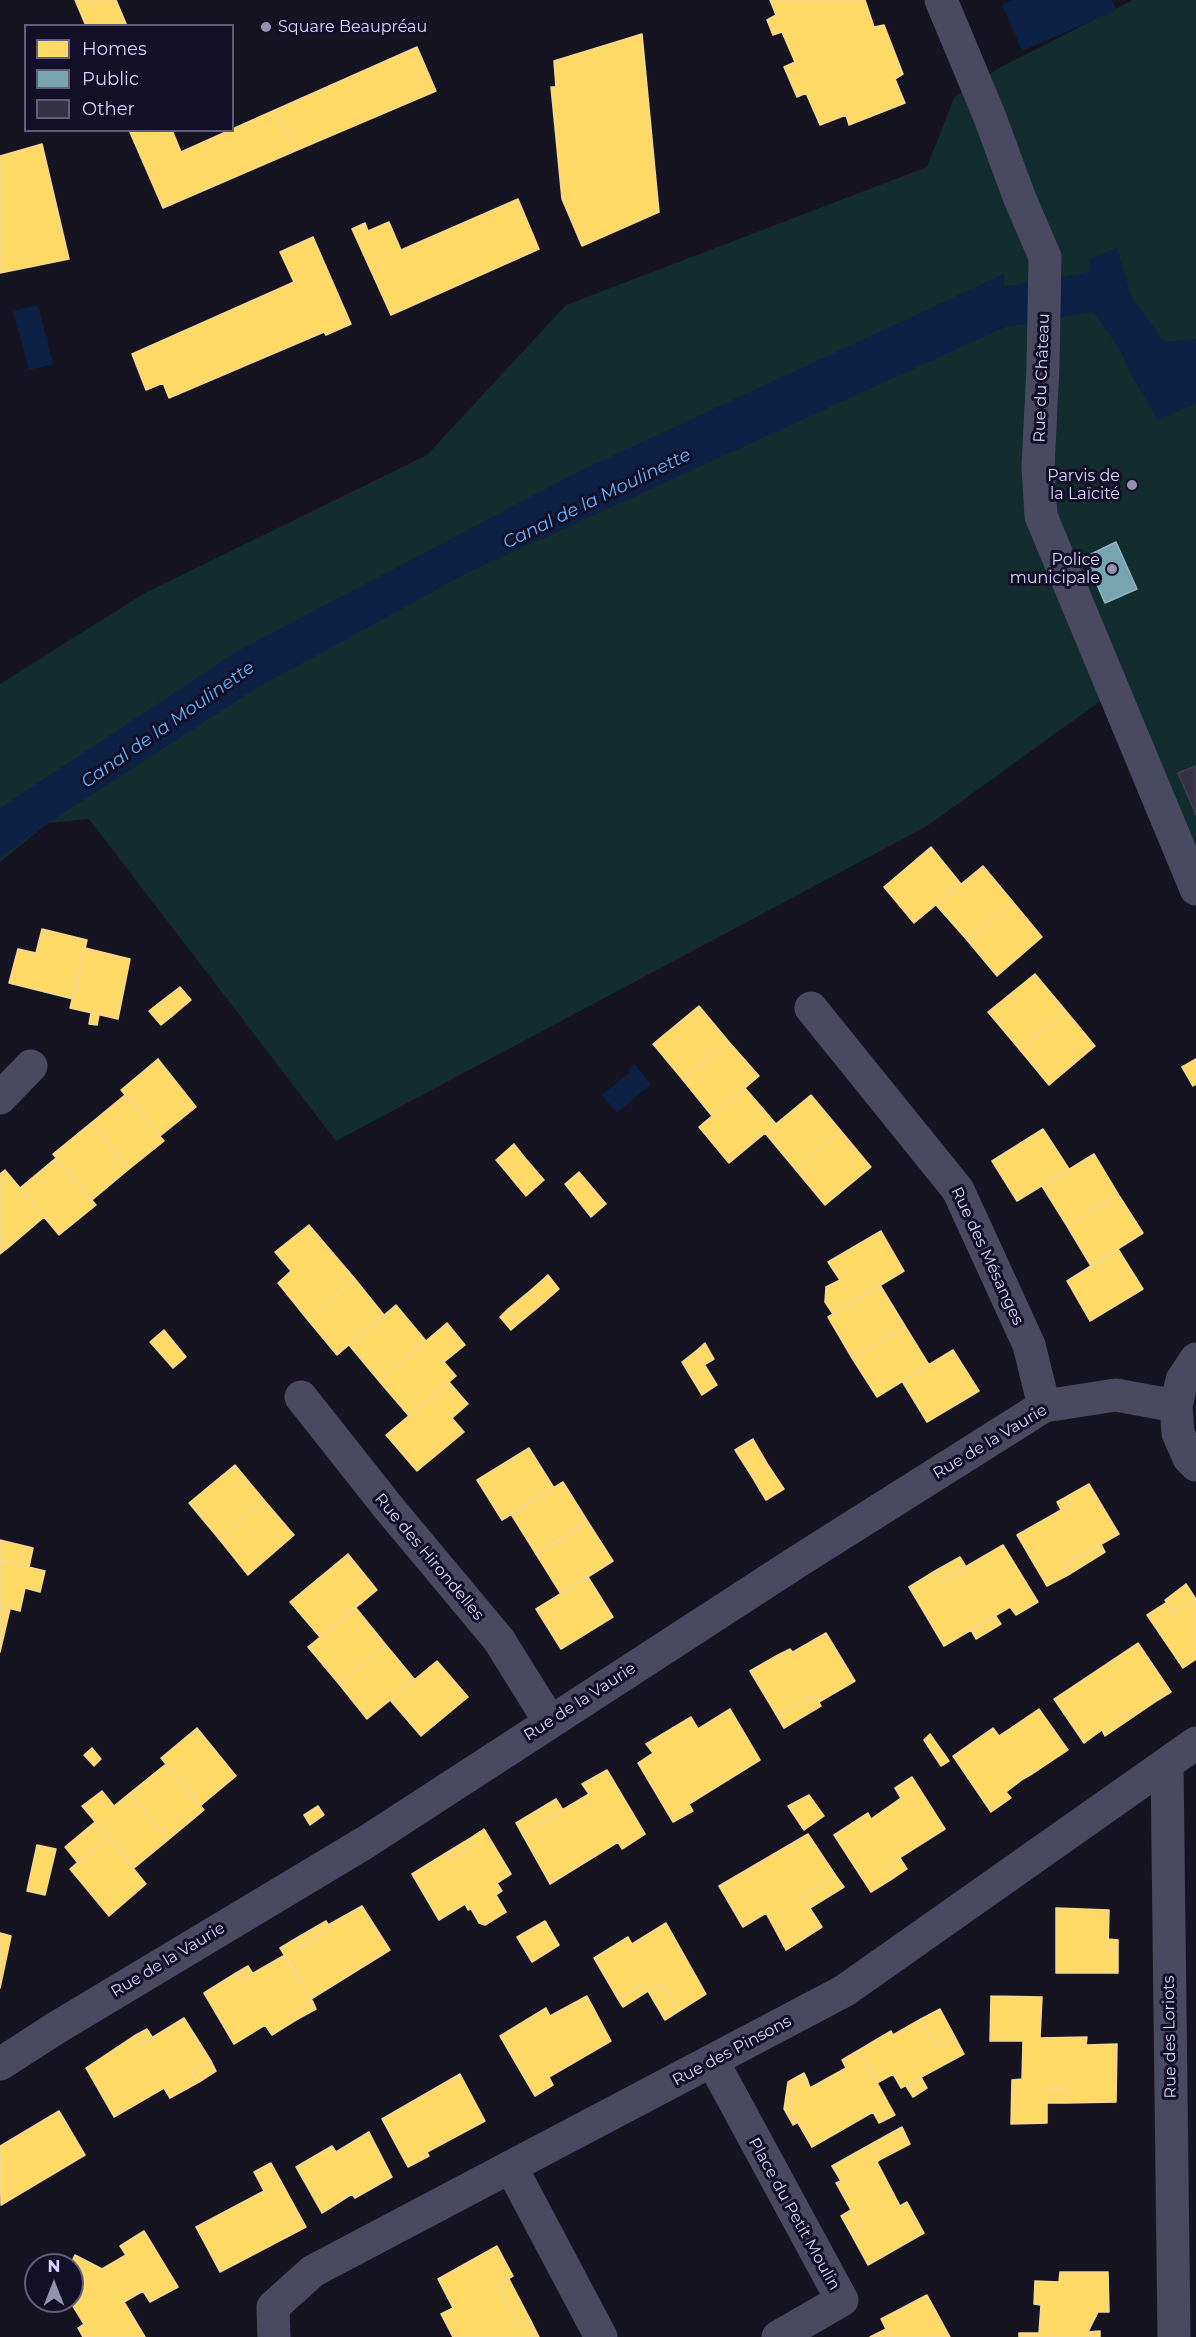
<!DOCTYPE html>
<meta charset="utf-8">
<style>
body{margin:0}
#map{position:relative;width:1196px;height:2337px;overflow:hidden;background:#161421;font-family:Montserrat,sans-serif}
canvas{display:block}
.legend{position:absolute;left:24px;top:24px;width:210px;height:108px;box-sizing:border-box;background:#130f26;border:2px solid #625e7d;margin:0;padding:8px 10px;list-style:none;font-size:18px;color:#d9d4ff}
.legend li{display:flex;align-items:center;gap:12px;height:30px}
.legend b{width:30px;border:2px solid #625e7d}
.north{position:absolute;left:24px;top:2253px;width:60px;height:60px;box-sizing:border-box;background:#130f26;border:2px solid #625e7d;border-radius:50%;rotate:0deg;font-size:16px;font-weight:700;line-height:24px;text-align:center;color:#d9d4ff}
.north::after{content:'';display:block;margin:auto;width:21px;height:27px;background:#9591b1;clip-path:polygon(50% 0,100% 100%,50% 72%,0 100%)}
</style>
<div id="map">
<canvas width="1196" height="2337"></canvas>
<ul class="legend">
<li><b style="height:16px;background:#ffd966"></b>Homes</li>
<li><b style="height:16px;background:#76a5af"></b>Public</li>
<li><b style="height:16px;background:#343243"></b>Other</li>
</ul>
<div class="north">N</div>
</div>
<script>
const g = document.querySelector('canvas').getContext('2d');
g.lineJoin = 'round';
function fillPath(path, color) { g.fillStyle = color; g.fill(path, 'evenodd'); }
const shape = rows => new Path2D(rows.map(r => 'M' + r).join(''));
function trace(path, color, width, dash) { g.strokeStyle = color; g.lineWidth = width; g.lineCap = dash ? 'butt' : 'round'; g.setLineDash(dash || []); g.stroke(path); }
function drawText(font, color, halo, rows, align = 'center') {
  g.font = font + ' Montserrat,sans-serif'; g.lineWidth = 6; g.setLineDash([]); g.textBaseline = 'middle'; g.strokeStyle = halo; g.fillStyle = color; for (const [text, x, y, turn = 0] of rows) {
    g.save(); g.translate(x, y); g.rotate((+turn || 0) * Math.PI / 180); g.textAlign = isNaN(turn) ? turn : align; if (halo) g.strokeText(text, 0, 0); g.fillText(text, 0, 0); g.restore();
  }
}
const green = shape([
 [1133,0,1196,0,1196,888,1113,692,927,826,336,1141,89,819,48,823,0,862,0,684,143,594,427,455,566,305,927,167,954,98,997,69]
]);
const water = shape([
 [1013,0,1112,0,1117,10,1022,51,1002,5],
 [1117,248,1139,322,1166,342,1196,339,1196,403,1158,420,1133,378,1116,342,1104,308,1091,309,1089,259],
 [1004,274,1005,327,467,573,255,689,48,823,0,858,0,808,236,652,580,471],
 [38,305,53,364,29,370,13,311],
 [634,1064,651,1084,617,1113,602,1095,629,1073,628,1070]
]);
const homes = shape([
 [75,0,116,0,127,26,86,26,75,0],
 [770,0,865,0,874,27,884,25,903,74,895,79,905,103,849,125,846,115,820,125,806,93,797,97,784,67,795,62,782,32,773,35,767,20,776,15,770,0],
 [642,34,659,212,582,246,562,199,551,87,556,87,554,61,642,34],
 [417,47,436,91,295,151,275,110,417,47],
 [275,110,295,151,163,208,129,130,172,130,181,152,275,110],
 [42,144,69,259,0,273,0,156,42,144],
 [518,199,539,249,391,315,352,229,365,223,368,231,389,222,401,250,518,199],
 [313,237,351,324,326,335,324,332,169,398,163,383,146,390,132,354,294,282,280,252,313,237],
 [931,847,961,884,914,923,884,887,931,847],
 [983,866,1013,902,967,940,936,905,983,866],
 [1013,902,1042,937,997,976,967,940,1013,902],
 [42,929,87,940,73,999,9,983,18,949,36,953,42,929],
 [85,948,130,959,118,1019,70,1008,85,948],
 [1035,974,1066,1011,1020,1050,988,1012,1035,974],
 [180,987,191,1000,171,1017,159,1003,180,987],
 [159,1003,171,1017,161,1025,149,1011,159,1003],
 [699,1006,729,1042,683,1080,653,1044,699,1006],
 [1066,1011,1095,1046,1049,1085,1020,1050,1066,1011],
 [91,1013,99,1015,97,1025,89,1024,91,1013],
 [729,1042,759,1076,712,1116,683,1080,729,1042],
 [158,1059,196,1107,160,1136,121,1090,158,1059],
 [1196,1059,1196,1084,1193,1086,1182,1067,1196,1059],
 [745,1088,776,1124,729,1163,699,1127,745,1088],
 [125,1095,164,1141,129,1169,91,1123,125,1095],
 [811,1095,841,1131,795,1169,765,1133,811,1095],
 [91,1123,129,1169,92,1200,53,1154,91,1123],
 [1043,1129,1069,1169,1017,1201,992,1161,1043,1129],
 [841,1131,871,1167,825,1205,795,1169,841,1131],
 [514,1144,525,1158,507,1173,496,1160,514,1144],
 [1094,1154,1118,1194,1067,1226,1042,1186,1094,1154],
 [56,1158,96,1205,59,1235,20,1188,56,1158],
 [525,1158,544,1180,526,1196,507,1173,525,1158],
 [5,1170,44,1217,9,1247,0,1235,0,1174,5,1170],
 [579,1172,606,1204,591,1217,565,1184,579,1172],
 [1118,1194,1143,1233,1091,1266,1067,1226,1118,1194],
 [309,1225,355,1279,307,1319,278,1283,291,1271,275,1252,309,1225],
 [881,1231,904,1271,833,1314,825,1302,826,1287,840,1280,828,1262,881,1231],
 [0,1235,9,1247,0,1254,0,1235],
 [1118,1249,1143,1289,1090,1321,1067,1281,1118,1249],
 [548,1275,559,1289,542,1304,531,1290,548,1275],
 [355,1279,384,1315,337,1355,307,1319,355,1279],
 [880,1285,905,1326,852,1358,828,1317,880,1285],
 [531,1290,542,1304,519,1323,508,1309,531,1290],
 [396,1305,426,1341,379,1381,349,1345,396,1305],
 [508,1309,519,1323,511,1330,500,1317,508,1309],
 [447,1323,465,1345,444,1362,456,1376,409,1416,379,1381,447,1323],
 [905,1326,929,1365,877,1397,852,1358,905,1326],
 [164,1330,186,1357,173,1368,150,1342,164,1330],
 [705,1343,714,1359,704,1365,696,1351,705,1343],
 [953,1350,979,1391,927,1422,902,1381,953,1350],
 [696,1351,717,1385,702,1395,682,1362,696,1351],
 [449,1382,468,1404,452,1418,464,1432,417,1471,386,1435,449,1382],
 [753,1439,768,1465,751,1475,735,1450,753,1439],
 [529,1448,554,1488,502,1520,477,1480,529,1448],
 [235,1465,264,1500,219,1539,189,1503,235,1465],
 [768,1465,784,1489,766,1500,751,1475,768,1465],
 [563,1482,588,1522,536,1554,511,1514,563,1482],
 [1089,1484,1119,1534,1063,1566,1068,1575,1047,1586,1017,1535,1070,1505,1066,1497,1089,1484],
 [1066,1497,1070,1505,1061,1510,1057,1502,1066,1497],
 [264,1500,294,1535,248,1575,219,1539,264,1500],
 [588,1522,613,1561,561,1594,536,1554,588,1522],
 [0,1540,33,1548,29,1567,0,1560,0,1540],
 [1101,1544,1105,1552,1068,1575,1063,1566,1101,1544],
 [1003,1545,1038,1602,1016,1615,1010,1607,944,1646,909,1587,935,1571,941,1581,1003,1545],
 [348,1554,377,1590,320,1637,290,1602,348,1554],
 [960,1557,966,1567,941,1581,935,1571,960,1557],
 [0,1560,45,1571,40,1592,25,1588,20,1611,0,1606,0,1560],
 [588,1577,613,1617,561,1649,536,1609,588,1577],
 [1186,1584,1196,1599,1174,1614,1165,1600,1186,1584],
 [1196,1599,1196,1659,1183,1668,1147,1615,1166,1603,1174,1614,1196,1599],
 [0,1606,10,1609,0,1652,0,1606],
 [356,1608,386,1645,339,1684,308,1647,356,1608],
 [995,1615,1001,1624,976,1639,971,1630,995,1615],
 [826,1633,855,1681,819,1702,815,1695,777,1716,750,1671,778,1655,782,1662,794,1654,793,1652,826,1633],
 [1138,1643,1167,1686,1155,1695,1158,1700,1133,1717,1128,1711,1084,1743,1054,1699,1138,1643],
 [386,1645,415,1680,367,1719,339,1684,386,1645],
 [790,1649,794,1654,782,1662,778,1655,790,1649],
 [437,1661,468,1697,421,1736,390,1700,437,1661],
 [1167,1686,1171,1692,1158,1700,1155,1695,1167,1686],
 [815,1695,821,1706,784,1728,777,1716,815,1695],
 [730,1709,760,1760,689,1804,693,1811,673,1822,638,1763,653,1753,646,1744,691,1717,698,1729,730,1709],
 [1039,1709,1068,1750,1032,1774,1029,1769,1021,1776,1023,1779,1006,1792,1011,1798,991,1812,953,1756,993,1728,999,1736,1039,1709],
 [1128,1711,1133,1717,1105,1736,1102,1730,1128,1711],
 [197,1728,236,1776,200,1806,161,1758,197,1728],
 [930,1734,949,1761,941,1766,924,1740,930,1734],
 [92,1748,101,1759,94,1766,84,1755,92,1748],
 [166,1764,204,1810,168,1840,130,1793,166,1764],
 [1029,1769,1032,1774,1023,1779,1021,1776,1029,1769],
 [607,1770,645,1834,622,1849,618,1842,550,1884,522,1834,589,1794,582,1784,607,1770],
 [912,1777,945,1829,888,1865,895,1877,871,1892,834,1835,868,1813,871,1819,901,1798,895,1788,912,1777],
 [102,1791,114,1806,130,1793,168,1840,134,1868,82,1806,102,1791],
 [809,1795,824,1816,804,1830,788,1806,809,1795],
 [556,1799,563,1810,522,1834,516,1823,556,1799],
 [318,1806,324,1815,310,1825,304,1815,318,1806],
 [95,1822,108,1837,78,1863,65,1847,95,1822],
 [484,1829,511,1874,497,1883,502,1891,496,1895,506,1912,485,1925,479,1923,471,1909,468,1910,465,1904,439,1920,412,1874,446,1853,450,1860,473,1846,469,1839,484,1829],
 [808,1834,836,1876,802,1896,822,1927,786,1950,766,1913,743,1927,719,1886,808,1834],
 [108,1837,146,1884,109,1916,70,1869,108,1837],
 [469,1839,473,1846,450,1860,446,1853,469,1839],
 [37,1845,56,1849,45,1895,27,1891,37,1845],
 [900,1858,907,1869,895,1877,888,1865,900,1858],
 [836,1876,844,1887,810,1908,802,1896,836,1876],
 [362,1906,390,1950,311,1999,280,1948,295,1939,300,1947,331,1929,328,1925,362,1906],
 [1056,1908,1109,1910,1108,1950,1118,1950,1118,1973,1056,1973,1056,1908],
 [326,1921,331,1929,300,1947,295,1939,326,1921],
 [545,1921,559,1945,532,1962,517,1937,545,1921],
 [666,1923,706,1994,679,2011,660,1983,648,1991,643,1983,618,1999,594,1958,628,1937,632,1944,666,1923],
 [0,1933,11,1936,0,1988,0,1933],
 [1108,1939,1118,1940,1118,1950,1108,1950,1108,1939],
 [285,1955,313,2002,292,2012,296,2020,272,2035,265,2025,234,2044,204,1993,236,1973,241,1980,285,1955],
 [248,1966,253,1974,241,1980,236,1973,248,1966],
 [643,1983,648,1991,623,2007,618,1999,643,1983],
 [660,1983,679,2011,665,2020,648,1991,660,1983],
 [587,1996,611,2041,549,2077,553,2085,535,2096,500,2036,546,2008,550,2016,587,1996],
 [991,1996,1042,1997,1040,2038,1087,2037,1086,2045,1117,2044,1116,2102,1066,2103,1065,2088,1047,2089,1047,2123,1011,2124,1012,2080,1022,2079,1023,2041,990,2041,991,1996],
 [313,2002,316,2009,296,2020,292,2012,313,2002],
 [940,2009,955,2037,937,2047,921,2019,940,2009],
 [184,2018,211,2061,192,2073,199,2082,170,2098,164,2088,114,2117,86,2068,134,2036,140,2045,184,2018],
 [921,2019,937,2047,955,2037,964,2054,901,2088,893,2074,877,2083,859,2050,891,2031,893,2035,921,2019],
 [147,2029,152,2037,140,2045,134,2036,147,2029],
 [859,2050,895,2115,879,2123,873,2112,812,2147,790,2109,794,2084,807,2079,810,2088,846,2068,842,2060,859,2050],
 [211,2061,216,2071,199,2082,192,2073,211,2061],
 [804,2073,807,2079,794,2084,790,2109,798,2122,793,2125,784,2109,788,2082,804,2073],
 [460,2074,485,2121,427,2152,429,2156,408,2167,382,2119,460,2074],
 [921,2077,927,2088,913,2097,906,2086,921,2077],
 [1065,2088,1066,2103,1047,2103,1047,2089,1065,2088],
 [59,2111,85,2155,1,2205,0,2146,59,2111],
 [902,2127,910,2144,881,2159,873,2143,902,2127],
 [369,2132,392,2177,355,2198,352,2194,322,2213,296,2167,332,2146,336,2152,369,2132],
 [873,2143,881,2159,877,2162,900,2206,907,2202,924,2233,868,2265,851,2234,861,2228,836,2183,841,2181,832,2166,873,2143],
 [271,2163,306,2227,220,2272,196,2227,264,2191,254,2172,271,2163],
 [851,2210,861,2228,851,2234,841,2216,851,2210],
 [144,2231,178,2287,150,2302,143,2291,124,2302,145,2337,83,2337,78,2328,84,2324,71,2303,66,2301,72,2301,70,2265,75,2255,102,2269,126,2255,120,2246,144,2231],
 [497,2246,513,2276,498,2285,519,2328,531,2321,539,2337,453,2337,441,2314,453,2308,438,2279,497,2246],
 [1060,2272,1108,2272,1109,2312,1098,2312,1088,2332,1088,2337,1019,2337,1019,2333,1039,2333,1041,2305,1034,2304,1035,2281,1059,2282,1060,2272],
 [509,2279,531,2321,519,2328,498,2285,509,2279],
 [927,2295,950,2337,890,2337,881,2319,927,2295],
 [886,2329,890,2337,870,2337,886,2329],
 [1100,2331,1100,2337,1088,2337,1088,2332,1100,2331]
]);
const public = shape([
 [1116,542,1137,589,1105,603,1085,557,1116,542]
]);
const canal = shape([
 [955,327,993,309,1102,290,1166,379,1196,371]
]);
const building = shape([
 [1196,766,1196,815,1178,773,1196,766]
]);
const minor = shape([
 [941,0,989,115,1020,199,1045,257,1043,366,1038,467,1041,516,1196,889],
 [811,1008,958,1190,1029,1345,1044,1406],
 [0,1098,31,1066],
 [1196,1359,1182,1380,1176,1406,1178,1433,1189,1458,1196,1465],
 [301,1397,388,1507,499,1640,550,1722],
 [1167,1764,1174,2337],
 [713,2062,842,2300,778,2337],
 [0,2064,56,2028,366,1842,800,1560,1044,1406,1116,1395,1176,1406],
 [511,2167,601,2337],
 [274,2337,273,2307,313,2271,844,1991,1196,1743]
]);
const markers = [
 [266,27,6,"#9591b1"],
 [1132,485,6,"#9591b1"],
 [1112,569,6,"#9591b1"]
];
const poiNames = [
 ["Square Beaupréau",278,27,"left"],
 ["Parvis de",1120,476],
 ["la Laïcité",1120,494],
 ["Police",1100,560],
 ["municipale",1100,578]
];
const streetNames = [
 ["Rue du Château",1042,378,-88],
 ["Rue des Mésanges",987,1256,65],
 ["Rue de la Vaurie",990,1442,-31],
 ["Rue des Hirondelles",429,1557,50],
 ["Rue de la Vaurie",580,1702,-33],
 ["Rue de la Vaurie",168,1960,-31],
 ["Rue des Loriots",1170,2037,-91],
 ["Rue des Pinsons",732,2051,-28],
 ["Place du Petit Moulin",794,2214,61]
];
const waterNames = [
 ["Canal de la Moulinette",597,499,-26],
 ["Canal de la Moulinette",168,725,-35]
];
fillPath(green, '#132c2d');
fillPath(water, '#0d2144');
fillPath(homes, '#ffd966');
trace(homes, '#f4d894', 1.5);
fillPath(public, '#76a5af');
trace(public, '#94b3c7', 1.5);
trace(canal, '#0d2144', 40);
fillPath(building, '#343243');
trace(building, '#433f54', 1.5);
trace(minor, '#4a4962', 33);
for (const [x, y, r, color] of markers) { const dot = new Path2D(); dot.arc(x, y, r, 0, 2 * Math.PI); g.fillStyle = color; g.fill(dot); trace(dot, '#130f26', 2); }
drawText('16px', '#d9d4ff', '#130f26', poiNames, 'right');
drawText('16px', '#d9d4ff', '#130f26', streetNames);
drawText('italic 18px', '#62b6ff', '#130f26', waterNames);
</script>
